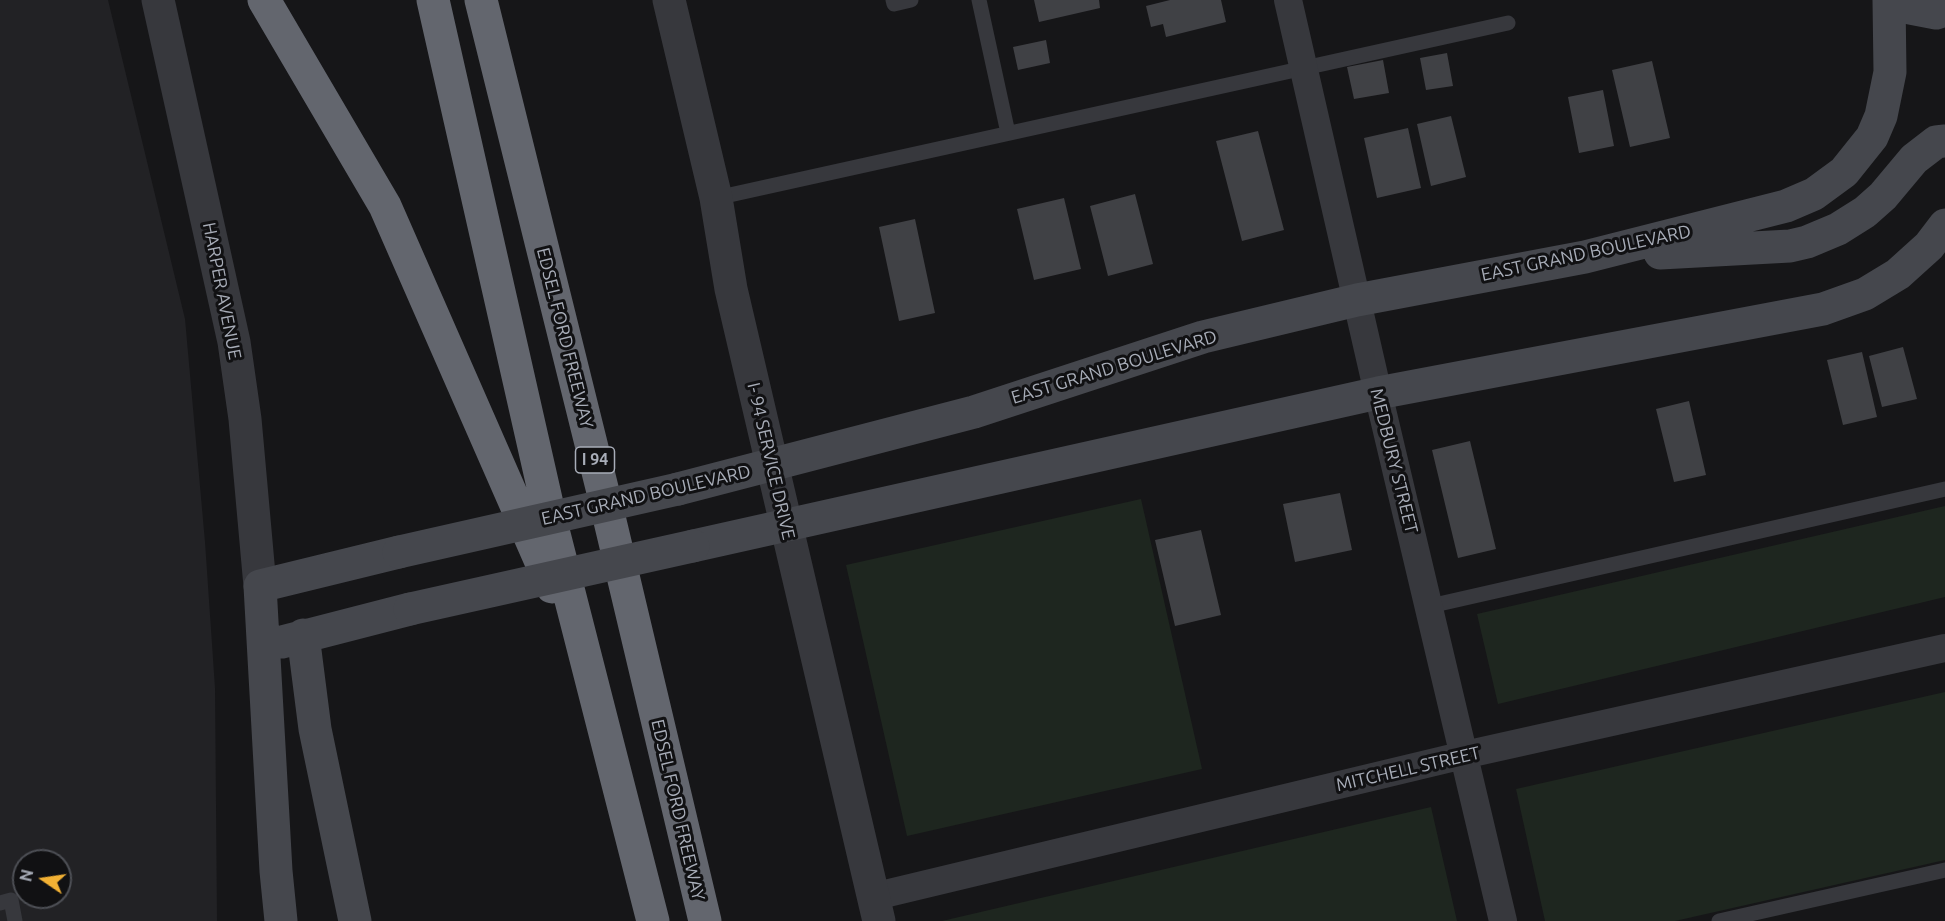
<!DOCTYPE html>
<style>
body{margin:0}
#map{position:relative;width:1945px;height:921px;overflow:hidden;background:#161618;font-family:Ubuntu,sans-serif}
canvas{display:block}
.north{position:absolute;left:12px;top:849px;width:60px;height:60px;box-sizing:border-box;background:#111113;border:2px solid #4d4f55;border-radius:50%;rotate:283deg;font-size:16px;font-weight:700;line-height:24px;text-align:center;color:#a8adb8}
.north::after{content:'';display:block;margin:auto;width:21px;height:27px;background:#f2b134;clip-path:polygon(50% 0,100% 100%,50% 72%,0 100%)}
</style>
<div id="map">
<canvas width="1945" height="921"></canvas>
<div class="north">N</div>
</div>
<script>
const g = document.querySelector('canvas').getContext('2d');
g.lineJoin = 'round';
function fillPath(path, color) { g.fillStyle = color; g.fill(path, 'evenodd'); }
const shape = rows => new Path2D(rows.map(r => 'M' + r).join(''));
function trace(path, color, width, dash) { g.strokeStyle = color; g.lineWidth = width; g.lineCap = dash ? 'butt' : 'round'; g.setLineDash(dash || []); g.stroke(path); }
function drawText(font, color, halo, rows, align = 'center') {
  g.font = font + ' Ubuntu,sans-serif'; g.lineWidth = 6; g.setLineDash([]); g.textBaseline = 'middle'; g.strokeStyle = halo; g.fillStyle = color; for (const [text, x, y, turn = 0] of rows) {
    g.save(); g.translate(x, y); g.rotate((+turn || 0) * Math.PI / 180); g.textAlign = isNaN(turn) ? turn : align; if (halo) g.strokeText(text, 0, 0); g.fillText(text, 0, 0); g.restore();
  }
}
const built = shape([
 [0,0,108,0,185,319,205,542,215,688,217,921,0,921],
 [24,861,60,861,60,897,24,897]
]);
const green = shape([
 [1141,499,1202,769,907,836,846,565],
 [1945,506,1945,597,1498,704,1477,614],
 [1945,692,1945,860,1675,921,1545,921,1516,789],
 [1431,807,1457,921,942,921]
]);
const building = shape([
 [1034,0,1099,0,1100,8,1039,22],
 [1170,0,1221,0,1226,22,1166,37,1163,24,1151,27,1146,6],
 [1046,40,1050,63,1018,70,1013,47],
 [1447,53,1453,86,1426,90,1420,58],
 [1383,60,1389,93,1354,99,1347,67],
 [1652,61,1670,138,1630,147,1612,70],
 [1603,90,1614,146,1579,153,1568,97],
 [1451,116,1466,177,1431,186,1417,124],
 [1408,128,1421,188,1377,198,1364,138],
 [1258,131,1284,230,1242,241,1216,141],
 [1135,194,1153,264,1108,276,1090,206],
 [1064,198,1081,269,1034,280,1017,209],
 [915,219,935,313,899,321,879,227],
 [1903,347,1917,399,1882,407,1869,356],
 [1862,352,1877,417,1843,425,1827,360],
 [1689,401,1706,475,1674,482,1656,409],
 [1470,441,1496,549,1458,558,1432,450],
 [1340,493,1352,550,1295,562,1283,504],
 [1201,530,1221,615,1175,626,1155,540]
]);
const service = shape([
 [893,0,894,4,911,0],
 [979,0,1008,133],
 [716,198,1508,23],
 [1430,606,1945,489],
 [0,903,11,900,15,921],
 [1719,921,1945,870]
]);
const minor = shape([
 [1288,0,1378,393,1503,921],
 [872,897,1464,755,1945,648]
]);
const tertiary = shape([
 [158,0,234,342,245,419,260,586],
 [669,0,716,198,731,289,879,921]
]);
const secondary = shape([
 [1902,0,1910,8,1936,13,1945,10],
 [1660,253,1790,246,1807,242,1838,229,1865,212,1883,196,1914,159,1936,142,1945,141],
 [678,489,974,412,1203,337,1357,300,1585,257,1786,206,1814,194,1844,172,1872,137,1881,116,1890,72,1889,0],
 [693,546,1378,393,1823,309,1865,294,1898,274,1929,246,1945,225],
 [303,635,315,729,355,921],
 [282,642,410,609],
 [281,921,276,871,260,586,399,552]
]);
const motorway = shape([
 [264,0,385,206,552,587],
 [433,0,552,526,653,921],
 [481,0,605,500,705,921]
]);
const secondaryBridge = shape([
 [399,552,678,489],
 [410,609,693,546]
]);
const shields = [
 [595,460,39]
];
const shieldNames = [
 ["I 94",595,460]
];
const streetNames = [
 ["EAST GRAND BOULEVARD",1586,253,-12],
 ["HARPER AVENUE",222,291,79],
 ["EDSEL FORD FREEWAY",565,338,76],
 ["EAST GRAND BOULEVARD",1114,367,-17],
 ["I- 94 SERVICE DRIVE",771,461,77],
 ["MEDBURY STREET",1394,461,76],
 ["EAST GRAND BOULEVARD",646,495,-13],
 ["MITCHELL STREET",1408,769,-13],
 ["EDSEL FORD FREEWAY",678,810,77]
];
fillPath(built, '#222225');
fillPath(green, '#1e261f');
fillPath(building, '#404145');
trace(service, '#37383d', 15);
trace(minor, '#37383d', 28);
trace(tertiary, '#37383d', 33);
trace(secondary, '#45474d', 33);
trace(motorway, '#63666e', 33);
trace(secondaryBridge, '#45474d', 33);
for (const [x, y, w] of shields) { const box = new Path2D(); box.roundRect(x - w / 2, y - 13, w, 26, 4.5); g.fillStyle = '#111113'; g.fill(box); trace(box, '#a8adb8', 1.5); }
drawText('bold 16px', '#a8adb8', null, shieldNames);
drawText('18px', '#a8adb8', '#111113', streetNames);
</script>
